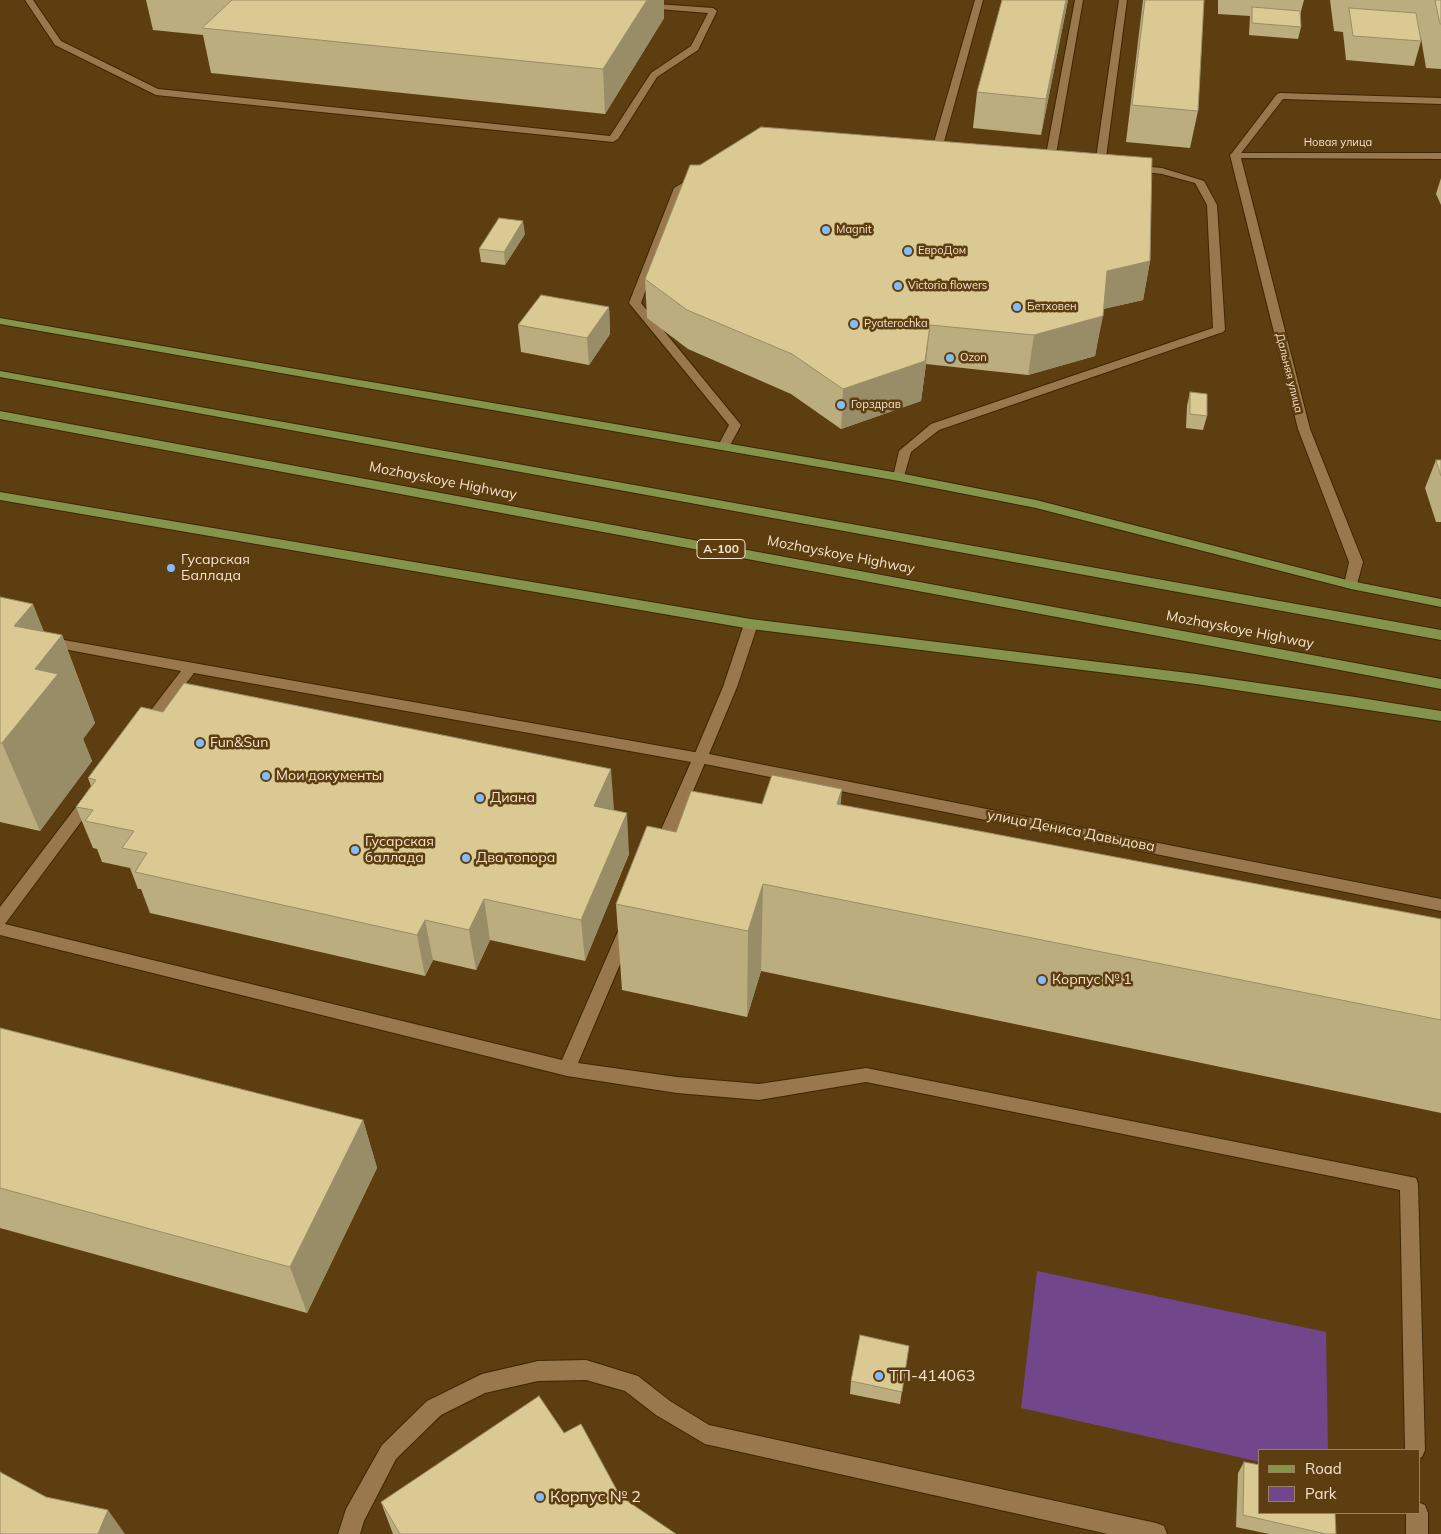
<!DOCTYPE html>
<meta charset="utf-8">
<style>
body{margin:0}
#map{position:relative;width:1441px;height:1534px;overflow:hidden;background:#5d3e10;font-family:Mulish,sans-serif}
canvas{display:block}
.legend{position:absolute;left:1258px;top:1449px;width:162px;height:65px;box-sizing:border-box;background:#5d3e10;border:1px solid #9a805c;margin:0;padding:6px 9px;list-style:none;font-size:15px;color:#f6e3cd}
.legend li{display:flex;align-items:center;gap:10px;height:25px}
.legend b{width:25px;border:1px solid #9a805c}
</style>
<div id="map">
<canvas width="1441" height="1534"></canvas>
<ul class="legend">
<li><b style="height:6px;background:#84944b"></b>Road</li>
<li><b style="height:14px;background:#71468a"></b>Park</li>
</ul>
</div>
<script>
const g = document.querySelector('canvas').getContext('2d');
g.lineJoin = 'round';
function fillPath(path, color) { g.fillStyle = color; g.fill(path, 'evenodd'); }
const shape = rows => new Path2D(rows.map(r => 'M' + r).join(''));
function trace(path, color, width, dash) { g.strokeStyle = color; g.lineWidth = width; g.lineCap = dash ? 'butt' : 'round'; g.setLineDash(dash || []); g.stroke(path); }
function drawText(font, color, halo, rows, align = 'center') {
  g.font = font + ' Mulish,sans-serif'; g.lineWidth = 5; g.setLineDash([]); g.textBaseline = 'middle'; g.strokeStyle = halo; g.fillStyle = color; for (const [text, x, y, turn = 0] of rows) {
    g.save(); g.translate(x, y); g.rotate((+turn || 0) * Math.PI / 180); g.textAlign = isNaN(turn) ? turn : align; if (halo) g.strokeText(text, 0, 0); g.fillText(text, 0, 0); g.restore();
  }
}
const green = shape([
 [1037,1271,1326,1332,1328,1450,1260,1450,1260,1462,1021,1408]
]);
const lane = shape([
 [25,0,33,0,61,41,158,89,610,136,651,73,691,46,708,13,645,8,642,7,642,3,713,8,717,11,698,50,657,77,618,139,613,142,156,95,55,45,25,0],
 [975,0,983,0,942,149,934,151,932,149,975,0],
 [1075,0,1083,0,1055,160,1050,163,1045,160,1075,0],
 [1119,0,1127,0,1105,165,1100,168,1095,165,1119,0],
 [1280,93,1441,98,1441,104,1283,99,1238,157,1232,157,1232,153,1277,94,1280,93],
 [1131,165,1162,168,1204,181,1217,205,1225,330,1223,332,939,430,911,452,903,480,895,480,893,477,899,451,931,424,1213,328,1207,205,1195,183,1162,174,1128,170,1126,168,1131,165],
 [699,173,704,176,703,178,683,190,641,303,741,425,728,449,724,450,718,446,729,425,629,303,674,188,699,173],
 [47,637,700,753,705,754,707,758,669,848,667,852,661,854,655,852,653,848,691,762,194,673,150,731,145,732,138,727,181,671,42,645,40,642,42,639,47,637],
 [90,793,95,795,98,799,95,803,5,924,562,1060,619,929,621,924,627,923,633,924,635,929,578,1063,677,1077,759,1084,866,1068,1416,1178,1418,1184,1425,1450,1422,1457,1420,1458,1420,1450,1405,1450,1400,1190,866,1082,759,1100,677,1093,567,1076,0,935,0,907,85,795,90,793],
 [586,1360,638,1376,670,1401,709,1425,1156,1523,1164,1526,1167,1534,1108,1534,705,1444,656,1415,625,1391,586,1380,538,1381,485,1393,441,1415,396,1459,364,1521,360,1534,338,1534,346,1509,382,1445,427,1401,482,1374,538,1361,586,1360],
 [1420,1503,1425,1505,1428,1513,1428,1534,1406,1534,1406,1513,1420,1513,1420,1503]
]);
const street = shape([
 [1232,153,1441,153,1441,159,1241,158,1310,429,1363,562,1356,588,1346,588,1344,585,1349,562,1298,429,1230,155,1232,153],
 [751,619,758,624,737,687,709,754,1441,899,1441,911,695,762,693,758,723,687,744,624,751,619]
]);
const primary = shape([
 [0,318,899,473,1036,500,1351,581,1441,599,1441,607,1351,589,1036,508,899,481,0,324,0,318],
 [0,371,1441,630,1441,640,0,377,0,371],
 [0,411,1441,679,1441,689,0,419,0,411],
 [0,492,751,619,1196,674,1355,697,1441,711,1441,721,1196,684,751,629,0,500,0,492]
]);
const wall = shape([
 [146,0,664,0,664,18,605,114,211,73,203,35,153,30],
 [1068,0,1041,135,973,128,977,92],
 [1143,0,1204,0,1198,111,1190,148,1126,142],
 [1218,0,1304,0,1300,15,1301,27,1298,39,1249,35,1250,16,1218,14],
 [1330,0,1441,0,1441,69,1426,68,1421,38,1421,41,1414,66,1346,60,1343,32,1334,31],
 [1441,178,1441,205,1436,194],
 [525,234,505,265,481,262,479,249],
 [1150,261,1143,300,1103,309,1095,356,1028,375,926,364,921,401,841,429,791,394,688,349,647,318,645,279],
 [609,307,610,334,589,365,521,352,518,325],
 [1190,392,1207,416,1203,430,1186,428,1187,406],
 [1436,460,1441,460,1441,522,1436,522,1425,488],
 [0,597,44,632,62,635,95,723,83,739,92,761,40,831,0,822],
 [88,778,614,810,629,854,585,961,490,940,476,970,433,960,425,976,150,913,141,889,138,889,130,868,102,862,97,849,93,848,76,807,91,786],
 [762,804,841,805,1441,919,1441,1113,761,971,747,1017,622,990,616,904,676,832],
 [0,1028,363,1120,377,1168,307,1313,0,1228],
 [909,1346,900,1404,850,1394,851,1381],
 [564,1433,620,1496,676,1534,393,1534,381,1502],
 [1244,1462,1336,1534,1269,1534,1236,1527,1238,1473]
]);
const shadedWall = shape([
 [647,0,664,0,664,18,605,114,603,69],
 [1066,0,1068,0,1041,135,1046,99],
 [523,221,525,234,505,265,504,252],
 [1150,261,1143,300,1099,310,1107,271],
 [609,307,610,334,589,365,587,338],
 [1103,316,1095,356,1028,375,1034,335],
 [930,325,926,364,921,401,841,429,843,389],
 [33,604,51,649,62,635,95,723,83,739,92,761,40,831,2,743,14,626],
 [611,769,614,810,594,806],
 [842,789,835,876,837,804],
 [627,813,629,854,585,961,581,920],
 [763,884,761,971,747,1017,748,931],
 [484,899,490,940,476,970,469,930],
 [425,920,433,960,425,976,417,935],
 [363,1120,377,1168,307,1313,290,1267],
 [108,1510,125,1534,98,1534]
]);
const building = shape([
 [232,0,647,0,603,69,202,28,232,0],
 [1002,0,1066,0,1046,99,977,92,1002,0],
 [1145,0,1204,0,1198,111,1132,105,1145,0],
 [1435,0,1441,0,1441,24,1440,24,1435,0],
 [1252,7,1300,11,1301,27,1252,23,1252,7],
 [1349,8,1416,13,1421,41,1353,36,1349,8],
 [761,127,1152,158,1150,261,1107,271,1103,316,1034,335,930,325,925,361,843,389,792,354,687,310,645,279,690,165,700,165,761,127],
 [499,218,523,221,504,252,479,249,499,218],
 [541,295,609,307,587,338,518,325,541,295],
 [1190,392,1207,394,1207,416,1190,414,1190,392],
 [1436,460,1441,460,1441,476,1436,460],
 [0,597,33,604,14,626,62,635,35,669,58,674,2,743,0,743,0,597],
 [184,683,611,769,594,806,627,813,581,920,484,899,469,930,425,920,417,935,135,872,147,853,122,848,134,831,85,821,93,810,76,807,96,780,88,778,141,707,163,712,184,683],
 [772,775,842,789,837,804,1441,919,1441,1020,763,884,748,931,616,904,647,826,676,832,691,791,762,804,772,775],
 [0,1028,363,1120,290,1267,0,1188,0,1028],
 [860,1335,909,1346,902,1392,851,1381,860,1335],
 [539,1396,564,1433,581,1424,620,1496,676,1534,400,1534,381,1502,539,1396],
 [1244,1462,1260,1465,1260,1513,1335,1513,1336,1534,1326,1534,1243,1515,1244,1462],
 [0,1472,46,1497,108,1510,98,1534,0,1534,0,1472]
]);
const markers = [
 [826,230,5,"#84bcfb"],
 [908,251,5,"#84bcfb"],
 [898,286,5,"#84bcfb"],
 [1017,307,5,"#84bcfb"],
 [854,324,5,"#84bcfb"],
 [950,358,5,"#84bcfb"],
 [841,405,5,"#84bcfb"],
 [171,568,5,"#84bcfb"],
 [200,743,5,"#84bcfb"],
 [266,776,5,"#84bcfb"],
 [480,798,5,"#84bcfb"],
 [355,850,5,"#84bcfb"],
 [466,858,5,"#84bcfb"],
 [1042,980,5,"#84bcfb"],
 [879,1376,5,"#84bcfb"],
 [540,1497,5,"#84bcfb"]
];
const farStreetnames = [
 ["Новая улица",1338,143],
 ["Дальняя улица",1289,373,76]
];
const farPoinames = [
 ["Magnit",836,230],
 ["ЕвроДом",918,251],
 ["Victoria flowers",908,286],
 ["Бетховен",1027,307],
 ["Pyaterochka",864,324],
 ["Ozon",960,358],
 ["Горздрав",851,405]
];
const shields = [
 [721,549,48]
];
const shieldNames = [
 ["А-100",721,549]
];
const streetNames = [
 ["Mozhayskoye Highway",443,481,11],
 ["Mozhayskoye Highway",841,555,11],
 ["Mozhayskoye Highway",1240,630,11],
 ["улица Дениса Давыдова",1071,831,11]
];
const poiNames = [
 ["Гусарская",181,560],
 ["Баллада",181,576],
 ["Fun&Sun",210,743],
 ["Мои документы",276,776],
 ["Диана",490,798],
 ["Гусарская",365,842],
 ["баллада",365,858],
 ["Два топора",476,858],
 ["Корпус № 1",1052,980]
];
const nearPoinames = [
 ["ТП-414063",889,1376],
 ["Корпус № 2",550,1497]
];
fillPath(green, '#71468a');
trace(lane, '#3d2603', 2);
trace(street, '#3d2603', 2);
trace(primary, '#3d2603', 2);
fillPath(lane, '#9a784d');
fillPath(street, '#9a784d');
fillPath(primary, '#84944b');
fillPath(wall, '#bbad7e');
fillPath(shadedWall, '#998d67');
fillPath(building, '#dac993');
trace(building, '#998d67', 1);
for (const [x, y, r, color] of markers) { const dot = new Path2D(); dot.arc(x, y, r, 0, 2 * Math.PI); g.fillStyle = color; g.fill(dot); trace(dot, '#5d3e10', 2); }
drawText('11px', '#f6e3cd', '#5d3e10', farStreetnames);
drawText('11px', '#f6e3cd', '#5d3e10', farPoinames, 'left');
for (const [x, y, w] of shields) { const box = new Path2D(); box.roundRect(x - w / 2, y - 9.5, w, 19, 4); g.fillStyle = '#5d3e10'; g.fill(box); trace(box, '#f6e3cd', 1); }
drawText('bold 12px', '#f6e3cd', null, shieldNames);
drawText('14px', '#f6e3cd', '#5d3e10', streetNames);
drawText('14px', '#f6e3cd', '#5d3e10', poiNames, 'left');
drawText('16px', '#f6e3cd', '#5d3e10', nearPoinames, 'left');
</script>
